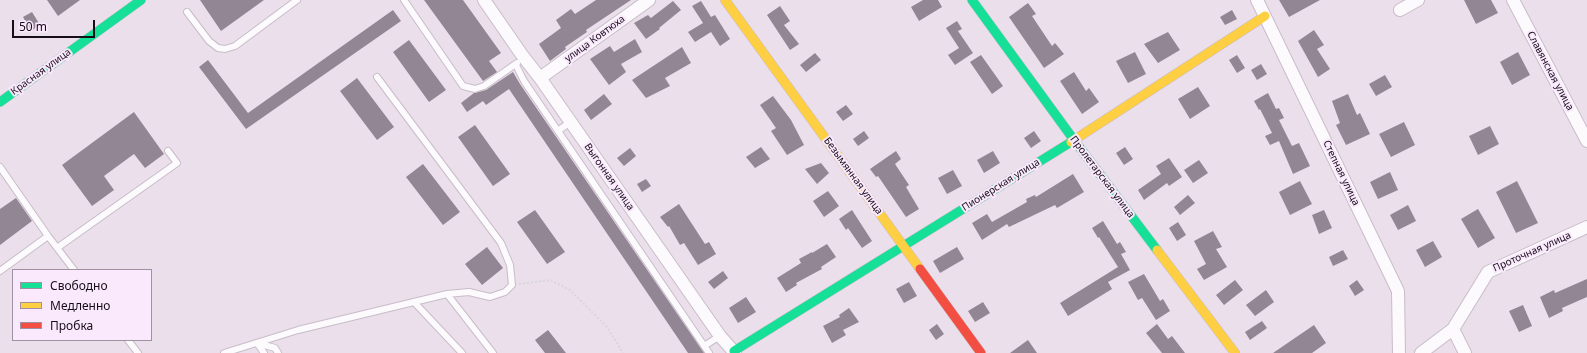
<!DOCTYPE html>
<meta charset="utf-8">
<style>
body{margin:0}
#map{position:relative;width:1587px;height:353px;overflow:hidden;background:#ebdfec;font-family:"Noto Sans",sans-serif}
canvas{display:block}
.legend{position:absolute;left:12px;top:269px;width:140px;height:72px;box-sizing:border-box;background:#fae8fc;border:1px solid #9f91a0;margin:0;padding:5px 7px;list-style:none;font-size:12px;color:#160e17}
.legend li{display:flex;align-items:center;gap:8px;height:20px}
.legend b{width:20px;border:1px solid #9f91a0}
.scale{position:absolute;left:12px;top:20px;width:83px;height:18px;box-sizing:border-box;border:2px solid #160e17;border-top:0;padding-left:5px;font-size:12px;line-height:14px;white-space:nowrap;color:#160e17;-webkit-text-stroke:3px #fae8fc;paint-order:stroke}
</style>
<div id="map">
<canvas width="1587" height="353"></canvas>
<ul class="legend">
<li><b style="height:5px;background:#16e098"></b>Свободно</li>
<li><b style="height:5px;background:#ffcf43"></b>Медленно</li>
<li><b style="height:5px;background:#f24e42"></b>Пробка</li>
</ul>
<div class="scale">50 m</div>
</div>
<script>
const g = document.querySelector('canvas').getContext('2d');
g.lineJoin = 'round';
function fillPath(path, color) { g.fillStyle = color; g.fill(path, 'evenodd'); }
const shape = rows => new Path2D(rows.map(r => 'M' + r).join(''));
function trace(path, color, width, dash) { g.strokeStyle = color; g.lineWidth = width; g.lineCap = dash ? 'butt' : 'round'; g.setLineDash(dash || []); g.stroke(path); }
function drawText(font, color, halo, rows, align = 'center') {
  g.font = font + ' "Noto Sans",sans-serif'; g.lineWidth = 4; g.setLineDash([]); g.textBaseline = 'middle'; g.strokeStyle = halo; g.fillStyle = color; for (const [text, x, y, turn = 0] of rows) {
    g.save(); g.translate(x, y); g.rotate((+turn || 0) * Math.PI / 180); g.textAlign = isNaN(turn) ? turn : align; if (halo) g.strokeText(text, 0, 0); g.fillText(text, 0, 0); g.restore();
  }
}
const building = shape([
 [47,0,80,0,58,16],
 [200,0,264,0,221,31],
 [424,0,463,0,501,53,489,61,497,72,483,81],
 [596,0,631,0,586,30,587,32,565,47,566,49,550,61,539,44,561,28,556,20,571,9,575,14],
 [923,0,938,0,942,7,919,21,911,7],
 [1279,0,1320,0,1289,17],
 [1464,0,1491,0,1498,13,1476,24],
 [673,1,681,10,659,28,660,29,646,39,634,23,648,15,651,18],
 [701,1,711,17,715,15,730,39,720,46,711,32,695,42,688,32,703,23,692,6],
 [1028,3,1036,14,1032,16,1052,46,1055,43,1064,54,1044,68,1009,17],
 [780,6,790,21,784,25,799,44,790,50,767,15],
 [393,10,401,21,246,129,199,67,208,60,248,113],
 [1232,10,1237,19,1225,25,1220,17],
 [32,12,40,25,31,31,23,17],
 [957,21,962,29,958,31,973,53,955,65,948,55,959,48,946,28],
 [1314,30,1324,45,1317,49,1330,69,1318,77,1298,41],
 [1168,32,1180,50,1158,63,1144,44],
 [635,39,642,52,621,64,626,72,609,85,590,59,610,46,614,52],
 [409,40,446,90,429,102,393,52],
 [682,47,691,63,665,78,670,86,646,98,632,80],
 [1135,52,1146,74,1128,83,1116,61],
 [1518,52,1530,75,1512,85,1500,62],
 [815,53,821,60,806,72,800,65],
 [981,55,1003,86,992,94,970,62],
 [1237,55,1245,68,1237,73,1229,60],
 [1261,64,1267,74,1257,80,1251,70],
 [513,72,520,84,704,353,688,353,509,89,486,105,483,101,467,112,461,103,474,93,486,90],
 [1074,72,1086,91,1089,88,1099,102,1082,114,1060,81],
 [1385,75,1392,87,1376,96,1369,84],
 [357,78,394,127,377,140,340,91],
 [1198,87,1210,106,1190,119,1178,99],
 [1268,93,1276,109,1279,108,1284,118,1279,120,1292,146,1299,143,1310,166,1293,174,1279,141,1270,145,1265,136,1272,133,1260,109,1259,110,1254,101],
 [604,94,612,104,591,120,584,110],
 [1348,94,1357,115,1360,113,1370,134,1346,145,1336,125,1340,123,1332,101],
 [773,96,791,120,804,145,787,155,771,131,776,128,760,105],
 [846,105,853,114,843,121,836,112],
 [134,112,164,154,145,168,134,154,104,176,114,190,92,206,62,165],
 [1404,122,1415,145,1391,157,1379,134],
 [475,125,510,174,493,186,458,137],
 [1490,126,1499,144,1478,155,1469,136],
 [864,131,869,138,858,146,853,139],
 [1034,131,1041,141,1031,148,1024,138],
 [761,147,770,159,755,168,746,157],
 [1125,147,1133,159,1124,165,1116,153],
 [630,148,636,156,624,166,617,158],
 [896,151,901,159,895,164,909,185,906,187,919,209,906,217,878,176,876,177,870,169],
 [993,151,1000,163,984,173,977,160],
 [1169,158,1182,177,1169,186,1167,183,1144,200,1138,190,1161,174,1156,166],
 [1199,160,1208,173,1193,183,1184,170],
 [821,163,829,173,817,184,805,169],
 [423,164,460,212,443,225,406,177],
 [953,170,962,186,947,194,938,178],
 [1390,172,1398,190,1378,199,1370,182],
 [1073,174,1084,192,1057,208,1055,205,1009,227,1007,224,982,240,972,223,987,214,992,222,1027,202,1026,199,1035,195,1036,197],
 [646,179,651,186,642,192,637,184],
 [1300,181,1312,204,1290,215,1279,192],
 [1517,181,1538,223,1516,233,1496,192],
 [828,191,839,206,824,217,813,201],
 [1188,195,1195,203,1180,215,1174,207],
 [16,198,32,221,0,245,0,209],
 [679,204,705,244,709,242,716,254,698,265,684,243,680,245,669,226,668,227,660,217],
 [1408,205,1416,221,1398,230,1390,215],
 [1478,209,1495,238,1478,248,1461,219],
 [535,210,565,252,547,264,517,222],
 [852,210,872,241,862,248,848,228,846,230,839,219],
 [1324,210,1332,228,1319,234,1312,215],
 [1103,221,1117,244,1120,242,1126,252,1121,254,1130,270,1108,282,1112,289,1068,316,1060,303,1118,267,1099,237,1098,238,1092,228],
 [1178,222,1186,235,1177,241,1169,228],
 [1213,231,1222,247,1216,249,1227,267,1204,280,1197,269,1206,264,1194,241],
 [1433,241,1442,257,1425,267,1416,250],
 [827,244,836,257,821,267,822,269,796,283,797,285,786,292,777,278,801,263,799,259,812,252,812,253],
 [487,247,503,268,482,285,465,264],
 [957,247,964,259,940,273,933,261],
 [1343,250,1348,259,1333,266,1329,257],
 [723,271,728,278,714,289,708,282],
 [1144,274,1160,301,1163,299,1170,311,1156,320,1142,298,1138,300,1128,282],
 [1587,279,1587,297,1562,308,1563,311,1549,318,1540,297,1554,290,1555,293],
 [1235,280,1243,290,1224,305,1216,295],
 [1357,280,1364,290,1355,296,1349,286],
 [909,282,917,296,904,303,896,289],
 [1266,290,1274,302,1255,316,1246,305],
 [746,297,756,312,738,323,729,308],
 [983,302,990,313,975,322,968,311],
 [1523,305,1532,326,1519,332,1509,311],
 [849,308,859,322,843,330,846,335,832,343,823,326,840,317,839,315],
 [1262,321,1267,328,1250,340,1245,332],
 [937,324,944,334,936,340,929,330],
 [1157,324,1168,339,1172,336,1185,353,1162,353,1146,333],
 [1314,325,1326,343,1312,353,1273,353],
 [548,330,566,353,545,353,535,340],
 [1028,340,1037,353,1010,353]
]);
const path = shape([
 [519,284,550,280,570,290,607,327,623,353]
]);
const lane = shape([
 [404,0,463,86,475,89,484,86,517,63],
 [187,12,209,41,218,48,225,49,235,46,297,0],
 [516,65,524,81,709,353],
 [377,77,501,243,510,265,512,285,505,292,490,297,469,292,447,294],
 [558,131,570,122],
 [0,167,48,236,74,270],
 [57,248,177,163,168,151],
 [0,271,48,236],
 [414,302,462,353],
 [128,340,138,353],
 [257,343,275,348,278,353],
 [257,343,264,353],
 [704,346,720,336],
 [224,353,298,330,447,294,493,353]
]);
const street = shape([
 [484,0,522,55,540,78,720,336,735,353],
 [1257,0,1398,291,1399,353],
 [1513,0,1587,141],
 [1400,10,1418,0],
 [540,78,649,0],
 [1453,329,1465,353],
 [1421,353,1453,329,1488,272,1587,227]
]);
const fast = shape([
 [972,0,1074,140,1157,250],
 [0,102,141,0],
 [734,351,1071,142]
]);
const slow = shape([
 [725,0,920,269],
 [1071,142,1265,16],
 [1157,250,1235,353]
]);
const jam = shape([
 [920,269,981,353]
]);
const streetNames = [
 ["улица Ковтюха",595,39,-36],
 ["Славянская улица",1550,71,62],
 ["Красная улица",41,72,-36],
 ["Степная улица",1341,173,64],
 ["Безымянная улица",853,176,54],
 ["Выгонная улица",609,177,55],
 ["Пролетарская улица",1102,177,53],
 ["Пионерская улица",1001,185,-32],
 ["Проточная улица",1532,252,-24]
];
fillPath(building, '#938694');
trace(lane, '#c7bdc8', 8);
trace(street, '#c7bdc8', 14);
trace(fast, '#c7bdc8', 10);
trace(slow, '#c7bdc8', 10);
trace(jam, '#c7bdc8', 10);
trace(path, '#d9d6d9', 2, [2, 2]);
trace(lane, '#fcfafc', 6);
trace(street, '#fcfafc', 12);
trace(fast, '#16e098', 9);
trace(slow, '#ffcf43', 9);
trace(jam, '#f24e42', 9);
drawText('10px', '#160e17', '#fae8fc', streetNames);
</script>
